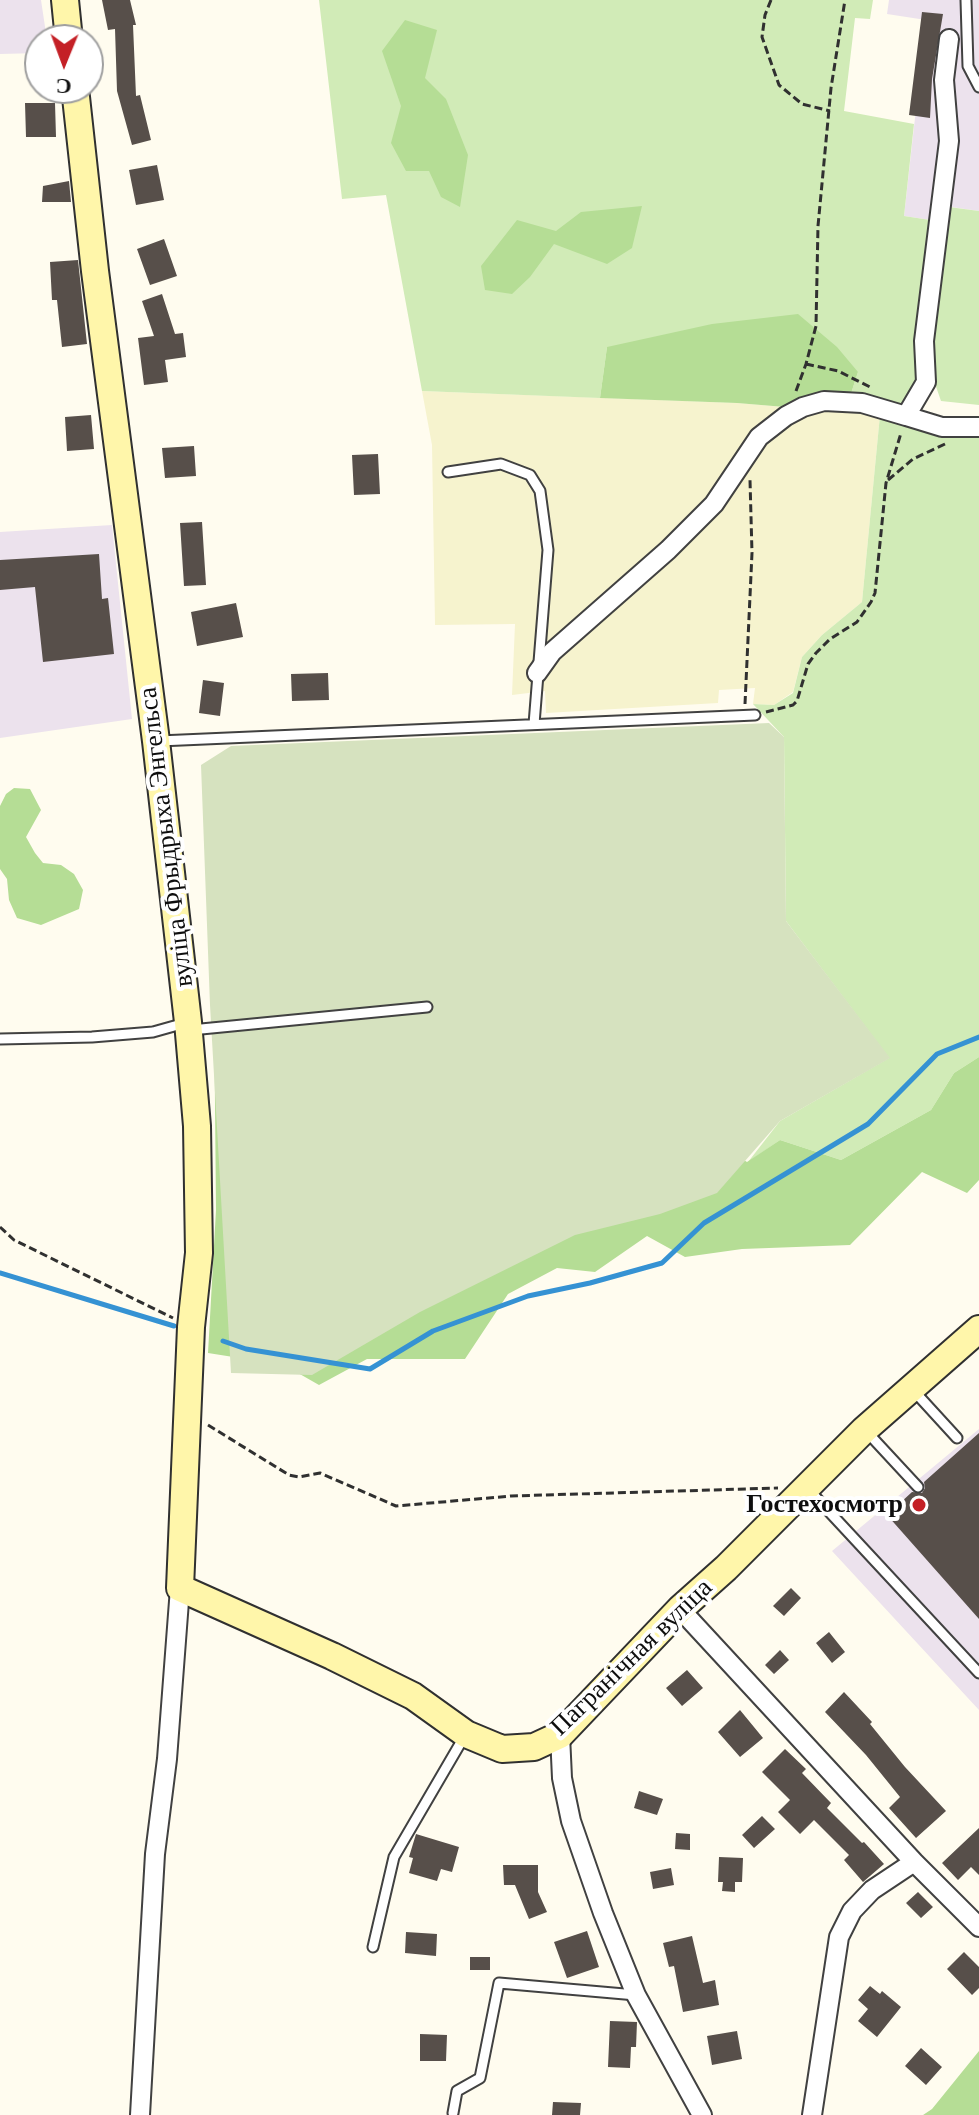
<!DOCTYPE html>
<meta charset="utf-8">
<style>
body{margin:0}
#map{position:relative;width:979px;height:2115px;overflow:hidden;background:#fffcef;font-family:Georgia,serif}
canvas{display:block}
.north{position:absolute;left:24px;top:24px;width:80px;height:80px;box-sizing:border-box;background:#fff;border:2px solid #9f9f9f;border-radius:50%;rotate:181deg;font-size:22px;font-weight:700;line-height:32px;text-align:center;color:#0e0e0e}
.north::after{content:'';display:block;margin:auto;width:28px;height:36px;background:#c42026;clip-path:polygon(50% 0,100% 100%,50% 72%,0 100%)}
</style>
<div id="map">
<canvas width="979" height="2115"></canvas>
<div class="north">С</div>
</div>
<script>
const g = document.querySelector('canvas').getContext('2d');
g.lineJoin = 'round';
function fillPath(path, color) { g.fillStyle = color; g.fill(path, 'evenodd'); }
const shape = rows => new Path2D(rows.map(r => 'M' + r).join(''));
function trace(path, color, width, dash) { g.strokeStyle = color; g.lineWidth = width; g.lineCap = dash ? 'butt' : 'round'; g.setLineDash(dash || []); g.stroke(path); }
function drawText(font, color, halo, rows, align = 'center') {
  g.font = font + ' Georgia,serif'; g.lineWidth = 8; g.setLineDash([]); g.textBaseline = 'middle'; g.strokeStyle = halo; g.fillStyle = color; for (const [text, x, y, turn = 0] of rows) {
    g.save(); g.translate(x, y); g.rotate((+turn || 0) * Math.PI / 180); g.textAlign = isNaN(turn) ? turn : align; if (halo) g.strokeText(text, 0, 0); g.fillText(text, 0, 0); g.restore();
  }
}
const industrial = shape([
 [0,0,41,0,47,40,40,40,40,53,0,54],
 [889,0,979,0,979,211,944,206,940,217,930,220,904,216,926,20,887,14],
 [112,525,132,719,0,738,0,532],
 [979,1429,979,1710,832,1551]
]);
const farmland = shape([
 [422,391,737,403,880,415,862,602,822,635,802,657,793,692,774,705,753,704,755,688,719,690,718,703,546,713,545,691,512,695,515,624,435,625,432,445]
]);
const green = shape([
 [319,0,873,0,870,19,855,18,844,111,914,124,904,216,930,220,917,339,922,420,979,423,979,1057,954,1073,931,1110,841,1160,780,1140,748,1162,780,1121,889,1058,786,921,784,737,753,704,774,705,793,693,802,657,822,635,862,602,880,415,845,412,858,372,607,347,600,398,422,391,386,195,342,199],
 [949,207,979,211,979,405,941,401,932,375,930,336]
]);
const forest = shape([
 [405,20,437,30,425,78,446,99,468,155,460,207,441,197,429,171,406,171,391,143,401,106,382,51],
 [642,206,632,248,607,264,554,244,530,277,512,294,485,290,481,266,517,220,556,231,581,212],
 [798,314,837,347,858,372,845,412,737,403,600,398,607,347,712,324],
 [14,788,30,789,41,810,26,837,35,853,43,863,61,865,74,874,83,890,79,909,41,925,17,918,9,900,7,879,0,869,0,806,6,794],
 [213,891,711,1139,747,1162,780,1140,841,1160,931,1110,954,1073,979,1057,979,1180,967,1193,922,1172,850,1245,742,1249,685,1257,647,1236,595,1272,557,1268,508,1294,465,1359,367,1359,319,1385,284,1365,208,1353,216,1210],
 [979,2051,979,2115,923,2115,932,2109]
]);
const cemetery = shape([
 [769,723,784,737,786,921,890,1058,780,1121,717,1193,660,1214,575,1235,420,1312,312,1375,231,1373,210,1005,201,765,231,746]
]);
const stream = shape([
 [0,1273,174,1326],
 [223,1341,246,1349,370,1369,433,1331,528,1296,590,1283,662,1263,704,1223,868,1124,937,1054,979,1037]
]);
const building = shape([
 [102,0,130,0,136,25,133,25,136,96,140,95,151,140,132,145,117,91,115,29,108,30],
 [922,12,943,14,932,79,930,118,909,115],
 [25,103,55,103,56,137,26,137],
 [157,165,164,200,136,205,129,170],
 [69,181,71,202,42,202,43,186],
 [164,239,177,276,150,285,137,249],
 [78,260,87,344,62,347,57,300,52,300,50,262],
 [162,294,175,334,183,333,186,357,165,360,168,382,144,385,138,338,154,336,142,301],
 [91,415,94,449,67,451,65,417],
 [194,446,196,476,165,478,162,448],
 [378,454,380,494,354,495,352,455],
 [202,522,206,585,184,586,180,523],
 [99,554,102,599,108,598,114,654,43,662,35,587,0,590,0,560],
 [236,603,243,637,197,646,191,612],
 [328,673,329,700,292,701,291,674],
 [203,680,224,683,220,716,199,713],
 [979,1433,979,1619,887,1515,912,1492,922,1493,925,1488,924,1482],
 [791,1588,801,1598,784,1616,773,1606],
 [829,1632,845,1652,832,1663,816,1643],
 [780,1650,789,1660,774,1674,765,1665],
 [687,1670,703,1688,682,1706,666,1688],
 [844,1692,872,1722,870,1724,905,1767,946,1811,916,1838,889,1808,900,1797,866,1755,825,1712],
 [740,1710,763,1738,740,1757,718,1732],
 [785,1749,806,1769,802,1773,831,1803,827,1808,862,1843,864,1842,884,1864,863,1882,844,1860,849,1855,814,1820,800,1834,778,1812,790,1800,762,1772],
 [639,1791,663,1799,657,1815,634,1808],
 [762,1816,775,1829,754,1848,742,1835],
 [979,1828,979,1875,971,1867,958,1880,942,1863],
 [676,1833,690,1834,690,1850,675,1849],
 [416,1834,459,1847,452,1872,441,1869,437,1881,409,1873,413,1858,409,1857],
 [719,1857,743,1858,742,1882,735,1882,735,1892,722,1891,723,1882,718,1882],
 [503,1865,538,1865,538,1892,547,1912,529,1919,515,1885,504,1885],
 [671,1868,674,1885,653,1889,650,1872],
 [918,1892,933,1907,921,1918,906,1903],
 [587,1931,599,1967,567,1978,554,1942],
 [406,1932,437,1934,436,1956,405,1953],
 [692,1936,703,1983,715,1980,719,2005,683,2012,674,1966,669,1967,663,1943],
 [964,1952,979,1967,979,1988,972,1995,947,1969],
 [470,1957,490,1957,490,1970,470,1970],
 [870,1986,880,1994,882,1991,901,2007,877,2037,858,2021,868,2009,858,2000],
 [610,2021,637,2022,636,2047,631,2047,630,2068,608,2067],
 [737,2031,742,2059,712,2065,707,2036],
 [420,2034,447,2035,446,2061,420,2061],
 [921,2048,942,2067,926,2085,905,2066],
 [553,2102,581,2103,580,2115,552,2115]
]);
const path = shape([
 [771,0,765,15,762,37,779,85,802,104,830,111],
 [806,364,838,371,870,387],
 [796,391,806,364,816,326,818,226,831,88,845,0],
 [888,480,913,459,945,444],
 [745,704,752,553,750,480],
 [766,712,793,705,797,701,808,664,816,653,830,639,857,622,871,602,875,593,886,483,901,433],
 [0,1227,14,1240,173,1318],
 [208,1425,289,1475,299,1477,320,1473,396,1506,511,1496,778,1488]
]);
const lane = shape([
 [966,0,968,66,979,87],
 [448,472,501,464,530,475,540,491,548,550,534,724],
 [159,741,755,715],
 [191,1030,427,1007],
 [0,1039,92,1037,153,1032,185,1023],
 [914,1391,957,1438],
 [867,1432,918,1487],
 [809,1490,979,1673],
 [373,1947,394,1857,464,1737],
 [453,2113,457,2091,480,2078,499,1983,636,1995]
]);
const street = shape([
 [949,39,944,80,949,141,924,341,926,382,906,416,942,427,979,427],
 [537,673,552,652,668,550,714,504,759,437,786,416,803,407,824,401,862,403,906,416],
 [680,1609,914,1862,979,1927],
 [560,1735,562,1778,571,1821,603,1913,636,1995,702,2115],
 [140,2115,155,1854,167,1759,180,1588],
 [812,2115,839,1937,852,1911,872,1890,914,1862]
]);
const secondary = shape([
 [65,0,69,40],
 [75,88,95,271,156,741,188,1022,197,1126,199,1253,191,1327,180,1588,332,1656,413,1696,466,1734,502,1749,534,1747,560,1735,680,1609,726,1568,864,1430,979,1329]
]);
const markers = [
 [919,1505,8,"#c42026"]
];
const streetNames = [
 ["вуліца Фрыдрыха Энгельса",167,837,-97],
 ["Пагранічная вуліца",632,1658,-44]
];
const poiNames = [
 ["Гостехосмотр",903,1505]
];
fillPath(industrial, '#ece2ed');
fillPath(farmland, '#f6f3ce');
fillPath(green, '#d1ebb7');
fillPath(forest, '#b5dd95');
fillPath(cemetery, '#d6e2bf');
trace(stream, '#3592d3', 5);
fillPath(building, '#574f4a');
trace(lane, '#414141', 13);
trace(street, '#414141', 22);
trace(secondary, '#303030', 30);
trace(path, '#303030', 3, [8, 4]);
trace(lane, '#fff', 9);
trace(street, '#fff', 18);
trace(secondary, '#fff6aa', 26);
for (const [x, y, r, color] of markers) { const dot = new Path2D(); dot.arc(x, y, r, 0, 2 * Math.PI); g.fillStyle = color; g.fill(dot); trace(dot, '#fff', 3); }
drawText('26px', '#0e0e0e', '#fff', streetNames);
drawText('bold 26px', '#0e0e0e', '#fff', poiNames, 'right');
</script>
